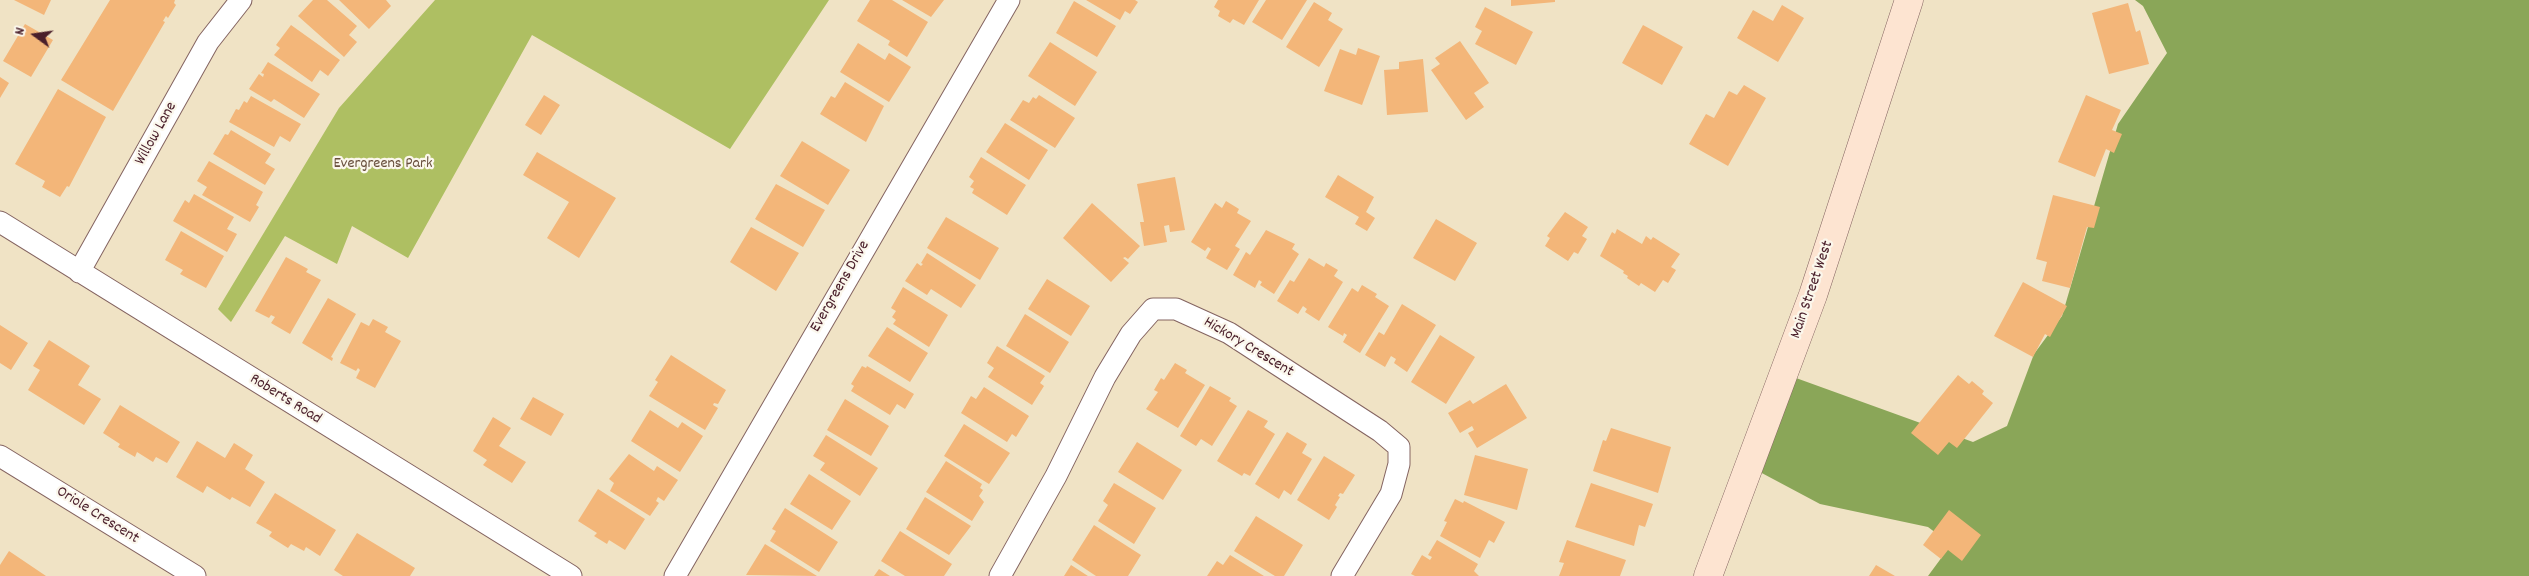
<!DOCTYPE html>
<style>
body{margin:0}
#map{position:relative;width:2529px;height:576px;overflow:hidden;background:#f0e3c5;font-family:Dekko,sans-serif}
canvas{display:block}
.north{position:absolute;left:10px;top:10px;width:50px;height:50px;-webkit-text-stroke:4px #fbf7ec;paint-order:stroke;rotate:284deg;font-size:14px;font-weight:700;line-height:20px;text-align:center;color:#4a1f2b}
.north::after{content:'';display:block;margin:auto;width:18px;height:22px;background:#4a1f2b;clip-path:polygon(50% 0,100% 100%,50% 72%,0 100%)}
</style>
<div id="map">
<canvas width="2529" height="576"></canvas>
<div class="north">N</div>
</div>
<script>
const g = document.querySelector('canvas').getContext('2d');
g.lineJoin = 'round';
function fillPath(path, color) { g.fillStyle = color; g.fill(path, 'evenodd'); }
const shape = rows => new Path2D(rows.map(r => 'M' + r).join(''));
function trace(path, color, width, dash) { g.strokeStyle = color; g.lineWidth = width; g.lineCap = dash ? 'butt' : 'round'; g.setLineDash(dash || []); g.stroke(path); }
function drawText(font, color, halo, rows, align = 'center') {
  g.font = font + ' Dekko,sans-serif'; g.lineWidth = 4.5; g.setLineDash([]); g.textBaseline = 'middle'; g.strokeStyle = halo; g.fillStyle = color; for (const [text, x, y, turn = 0] of rows) {
    g.save(); g.translate(x, y); g.rotate((+turn || 0) * Math.PI / 180); g.textAlign = isNaN(turn) ? turn : align; if (halo) g.strokeText(text, 0, 0); g.fillText(text, 0, 0); g.restore();
  }
}
const green = shape([
 [435,0,829,0,730,149,532,35,408,258,352,226,337,264,285,236,231,322,218,309,339,108]
]);
const forest = shape([
 [2135,0,2529,0,2529,576,1928,576,1942,557,1944,539,1928,527,1820,504,1758,471,1796,378,1973,442,2007,426,2034,354,2062,316,2118,124,2167,53,2143,6]
]);
const building = shape([
 [14,0,51,0,44,15],
 [110,0,175,0,174,3,176,5,168,18,166,16,163,21,165,22,113,111,61,80],
 [313,0,327,0,357,26,349,35,357,42,344,57,298,16],
 [339,0,386,0,391,6,369,29],
 [870,0,892,0,928,22,907,57,888,45,890,41,857,21],
 [902,0,944,0,931,17],
 [1086,0,1135,0,1138,2,1130,14,1125,11,1120,20],
 [1218,0,1259,0,1244,25,1233,19,1230,23,1218,16,1220,11,1214,7],
 [1266,0,1307,0,1282,40,1252,22],
 [1511,0,1555,0,1555,2,1511,6],
 [1074,1,1116,26,1097,57,1056,33],
 [1314,2,1332,13,1328,20,1343,29,1319,67,1286,47],
 [2128,3,2136,32,2140,30,2149,64,2109,74,2092,13],
 [1782,5,1804,18,1778,62,1737,38,1753,10,1773,21],
 [1485,7,1533,32,1516,65,1475,44,1482,31,1475,27],
 [25,24,53,40,31,77,3,61],
 [291,25,340,60,328,76,320,70,312,82,274,55,280,48,276,45],
 [1643,25,1683,47,1662,85,1622,63],
 [1460,41,1489,83,1474,93,1484,107,1466,120,1431,70,1440,64,1435,58],
 [1050,42,1097,72,1075,106,1028,76],
 [858,43,885,60,889,53,911,67,889,102,840,72],
 [1358,48,1380,56,1362,105,1324,91,1340,49,1356,55],
 [1423,59,1428,112,1387,115,1384,70,1399,69,1399,62],
 [268,62,320,94,304,118,274,99,271,102,249,89,259,74,263,77,264,74,261,73],
 [0,77,9,83,0,98],
 [845,82,884,106,866,142,820,114,831,96,835,98],
 [1744,85,1766,98,1728,166,1689,144,1706,114,1714,118,1729,91,1737,95],
 [58,89,106,117,69,187,67,186,60,197,42,187,45,181,15,164],
 [544,95,560,105,541,135,525,125],
 [1039,95,1075,118,1055,148,1010,120,1023,100,1029,103,1033,97,1036,99],
 [2086,95,2121,110,2112,130,2122,134,2114,153,2106,149,2095,177,2058,162],
 [251,96,301,124,290,142,280,136,274,147,229,122,236,109,239,110,244,101,247,103],
 [1005,123,1048,150,1029,180,986,152],
 [231,130,271,154,265,163,275,169,265,185,213,154,225,134,228,135],
 [802,141,850,170,828,205,780,176],
 [537,152,616,198,579,258,547,238,569,202,523,175],
 [981,157,1026,185,1007,215,972,193,974,189,970,187,974,181,969,177],
 [209,161,263,192,256,205,259,207,250,222,202,195,207,187,197,181],
 [1338,175,1374,197,1366,212,1375,218,1367,231,1355,224,1359,217,1325,197],
 [1175,177,1185,230,1170,232,1169,225,1164,226,1167,242,1144,246,1140,222,1144,222,1137,184],
 [776,184,825,210,803,247,755,219],
 [194,194,234,217,227,229,237,234,227,252,173,221,185,200,189,203],
 [2053,195,2100,207,2094,228,2087,227,2070,288,2042,281,2047,262,2036,259],
 [1226,201,1239,209,1237,213,1251,221,1235,246,1240,249,1227,270,1206,258,1211,249,1208,247,1205,251,1191,242,1215,203,1222,208],
 [1092,203,1140,246,1128,259,1125,257,1123,258,1129,263,1111,282,1063,238],
 [1565,212,1588,227,1582,236,1587,239,1578,254,1574,252,1568,261,1545,246,1550,238,1547,236],
 [946,217,999,248,980,280,927,248],
 [1436,219,1477,243,1455,281,1413,258],
 [751,227,799,253,776,291,730,262],
 [1617,229,1642,244,1646,236,1651,240,1653,237,1680,254,1671,267,1676,270,1668,283,1663,280,1655,292,1641,283,1639,286,1627,278,1628,276,1623,273,1624,271,1600,256,1612,232,1615,234],
 [1266,230,1295,244,1292,249,1299,254,1274,294,1260,285,1262,282,1259,280,1255,288,1233,275,1246,252,1250,255],
 [181,231,224,256,206,288,180,274,183,270,165,260],
 [927,253,976,285,961,308,931,289,927,295,905,281,917,263,921,266,923,264,921,263],
 [286,257,308,269,306,272,321,280,290,334,271,323,275,317,271,315,269,318,255,311],
 [1309,258,1324,267,1326,263,1338,270,1334,276,1343,282,1319,321,1305,312,1307,309,1303,306,1298,314,1277,301,1290,280,1294,282],
 [1047,279,1090,306,1071,336,1028,309],
 [2023,282,2067,306,2050,337,2045,334,2033,357,1994,336],
 [1362,285,1377,294,1375,297,1389,306,1360,353,1343,342,1347,335,1344,333,1343,336,1328,327,1352,288,1358,292],
 [903,287,948,315,929,347,893,324,896,320,892,317,896,311,891,308],
 [328,298,356,314,331,357,333,358,332,361,302,343],
 [1402,304,1436,325,1407,372,1394,363,1396,359,1391,356,1385,367,1365,355,1379,332,1384,335],
 [1025,314,1069,342,1050,373,1006,346],
 [373,319,388,327,385,332,401,341,375,388,356,378,360,370,358,368,356,371,340,363,361,322,369,326],
 [0,325,28,343,11,370,0,363],
 [887,327,928,353,910,382,868,356],
 [1440,335,1475,357,1446,404,1411,382],
 [49,340,90,366,78,385,101,399,84,425,28,390,40,370,33,366],
 [997,346,1045,376,1040,383,1044,386,1032,405,988,377,994,368,987,363],
 [671,355,726,390,718,404,714,403,713,405,718,408,705,430,649,396,658,382,655,380],
 [1175,363,1187,370,1185,373,1205,385,1178,428,1146,409,1158,392,1154,390,1161,378,1164,380],
 [862,366,866,368,867,366,914,394,905,409,897,404,890,415,851,391,854,386,851,384],
 [1958,375,1969,384,1972,381,1984,391,1982,394,1993,403,1957,448,1949,442,1938,455,1911,433],
 [1506,384,1527,418,1477,448,1468,433,1474,430,1472,426,1460,433,1448,413,1470,400,1473,404],
 [1210,386,1231,398,1229,401,1237,406,1212,446,1201,439,1196,446,1180,436],
 [984,387,1029,416,1016,437,1012,434,1007,442,961,413,971,396,976,399],
 [533,397,564,414,551,436,520,419],
 [845,399,889,426,871,456,827,430],
 [120,405,180,442,167,463,156,457,153,462,137,452,135,457,118,447,120,444,103,433],
 [650,410,678,428,682,422,703,436,680,472,631,441],
 [1248,410,1268,421,1264,427,1275,434,1250,476,1244,473,1242,476,1217,461],
 [493,417,511,428,499,446,526,462,512,483,483,465,487,460,473,451],
 [964,424,1010,453,989,484,944,456],
 [1611,428,1671,447,1658,493,1593,471,1603,440,1606,441],
 [1287,432,1307,444,1302,453,1312,459,1291,495,1284,490,1279,499,1255,484],
 [826,435,878,468,860,496,820,470,825,463,813,456],
 [197,441,225,458,234,443,253,455,245,469,265,482,250,507,232,497,230,500,207,486,203,493,176,477],
 [1137,442,1182,470,1163,500,1118,472],
 [629,454,654,471,657,466,678,480,664,501,658,497,656,501,659,503,650,516,610,491,614,483,609,479],
 [1475,455,1528,469,1517,510,1464,495],
 [1324,456,1355,475,1343,494,1340,493,1338,496,1340,497,1335,505,1337,507,1329,520,1297,500],
 [946,461,982,484,980,488,983,490,979,496,984,502,972,521,926,492],
 [809,474,851,501,832,530,790,504],
 [1114,483,1156,508,1134,544,1098,521,1108,505,1103,501],
 [1591,483,1653,504,1645,527,1639,525,1634,546,1575,527],
 [598,489,645,519,625,550,609,540,607,544,594,536,597,533,578,521],
 [275,493,336,530,320,556,306,547,304,551,291,544,288,548,269,536,272,532,256,523],
 [925,497,971,526,949,555,906,529],
 [1455,499,1463,503,1464,501,1505,522,1494,543,1489,540,1480,558,1440,536,1447,522,1444,521],
 [785,508,838,542,819,572,770,541,776,531,772,529],
 [1949,510,1981,535,1962,561,1948,550,1941,559,1923,545],
 [1256,516,1303,545,1284,576,1275,576,1234,551],
 [1094,525,1141,555,1128,576,1096,576,1072,560],
 [900,531,952,564,944,576,905,576,881,561],
 [357,533,415,568,410,576,343,576,334,570],
 [1437,540,1478,564,1474,571,1479,576,1415,576,1411,574,1422,555,1430,560,1432,557,1428,555],
 [1567,540,1626,560,1620,576,1559,576,1564,563,1559,562],
 [765,544,817,576,746,575],
 [9,551,46,576,0,576,0,565],
 [1230,555,1264,576,1207,576,1217,561,1223,565],
 [1071,565,1088,576,1064,576],
 [1876,565,1895,576,1869,576],
 [879,569,890,576,874,576]
]);
const street = shape([
 [0,222,571,576],
 [79,272,208,42,241,0],
 [0,456,195,576],
 [675,576,1009,0],
 [1000,576,1056,476,1105,377,1131,334,1153,309,1176,309,1229,333,1380,431,1399,447,1399,464,1391,494,1342,576]
]);
const secondary = shape([
 [1708,576,1813,295,1909,0]
]);
const streetNames = [
 ["Willow Lane",157,134,-61],
 ["Evergreens Drive",841,287,-60],
 ["Main Street West",1813,290,-71],
 ["Hickory Crescent",1248,348,31],
 ["Roberts Road",285,400,32],
 ["Oriole Crescent",97,516,32]
];
const parkNames = [
 ["Evergreens Park",383,165]
];
fillPath(green, '#aebf62');
fillPath(forest, '#8aa658');
fillPath(building, '#f3b679');
trace(street, '#846461', 23);
trace(secondary, '#846461', 29);
trace(street, '#fff', 21);
trace(secondary, '#fde4d1', 28);
drawText('16px', '#4a1f2b', '#fbf7ec', streetNames);
drawText('16px', '#684f3c', '#fbf7ec', parkNames);
</script>
